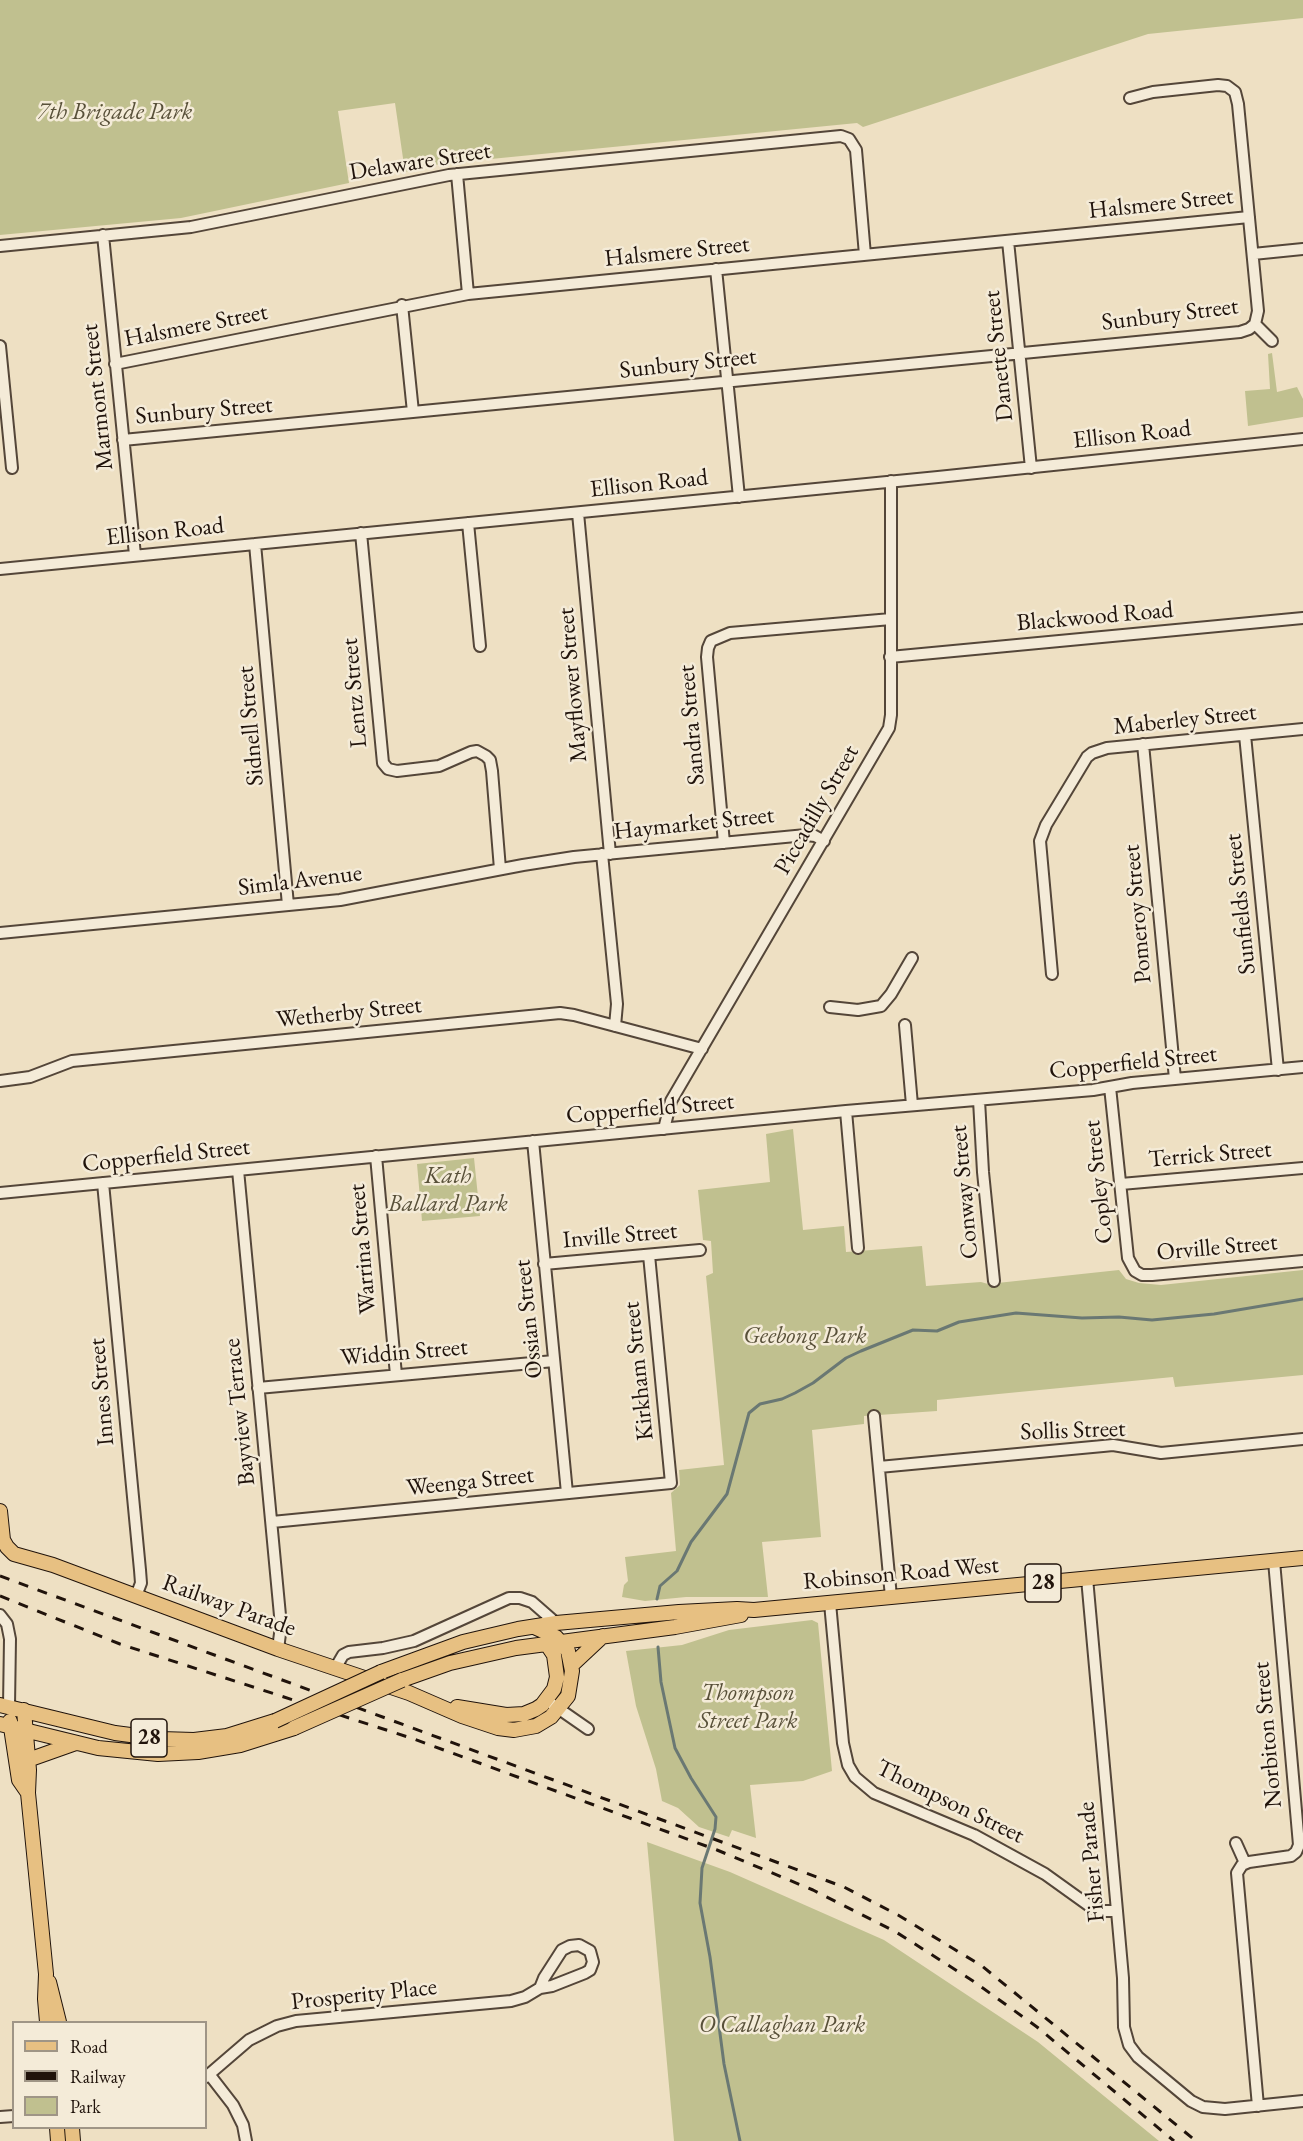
<!DOCTYPE html>
<style>
body{margin:0}
#map{position:relative;width:1303px;height:2141px;overflow:hidden;background:#eee0c3;font-family:"EB Garamond",serif}
canvas{display:block}
.legend{position:absolute;left:12px;top:2021px;width:195px;height:108px;box-sizing:border-box;background:#f4ebd8;border:2px solid #9f9586;margin:0;padding:8px 10px;list-style:none;font-size:18px;color:#20130b}
.legend li{display:flex;align-items:center;gap:12px;height:30px}
.legend b{width:30px;border:2px solid #9f9586}
</style>
<div id="map">
<canvas width="1303" height="2141"></canvas>
<ul class="legend">
<li><b style="height:8px;background:#e7c082"></b>Road</li>
<li><b style="height:8px;background:#20130b"></b>Railway</li>
<li><b style="height:16px;background:#c0c08f"></b>Park</li>
</ul>
</div>
<script>
const g = document.querySelector('canvas').getContext('2d');
g.lineJoin = 'round';
function fillPath(path, color) { g.fillStyle = color; g.fill(path, 'evenodd'); }
const shape = rows => new Path2D(rows.map(r => 'M' + r).join(''));
function trace(path, color, width, dash) { g.strokeStyle = color; g.lineWidth = width; g.lineCap = dash ? 'butt' : 'round'; g.setLineDash(dash || []); g.stroke(path); }
function drawText(font, color, halo, rows, align = 'center') {
  g.font = font + ' "EB Garamond",serif'; g.lineWidth = 5; g.setLineDash([]); g.textBaseline = 'middle'; g.strokeStyle = halo; g.fillStyle = color; for (const [text, x, y, turn = 0] of rows) {
    g.save(); g.translate(x, y); g.rotate((+turn || 0) * Math.PI / 180); g.textAlign = isNaN(turn) ? turn : align; if (halo) g.strokeText(text, 0, 0); g.fillText(text, 0, 0); g.restore();
  }
}
const green = shape([
 [0,0,1303,0,1303,18,1148,34,863,127,857,123,440,164,405,172,395,103,338,111,349,183,181,218,0,235],
 [1272,353,1277,392,1297,387,1303,399,1303,417,1248,426,1245,391,1270,389,1268,354],
 [793,1129,803,1230,844,1226,846,1252,922,1246,926,1286,981,1282,988,1284,1119,1270,1126,1279,1139,1283,1161,1285,1303,1270,1303,1375,1175,1387,1173,1377,937,1400,937,1411,864,1416,864,1424,812,1430,821,1537,762,1542,768,1597,686,1597,645,1601,622,1597,624,1585,628,1581,625,1557,676,1551,671,1493,680,1485,679,1470,724,1465,706,1276,713,1273,711,1241,703,1240,698,1190,770,1182,766,1134],
 [474,1158,480,1216,422,1221,417,1164],
 [812,1620,818,1623,832,1771,803,1781,750,1785,756,1838,732,1830,729,1837,699,1827,678,1808,662,1801,656,1769,636,1706,626,1651,682,1645,729,1630],
 [647,1842,730,1872,884,1940,1038,2042,1159,2141,674,2141]
]);
const stream = shape([
 [657,1599,660,1586,677,1571,691,1542,727,1494,749,1413,760,1404,782,1399,795,1393,813,1383,846,1358,861,1351,913,1330,937,1331,959,1322,1016,1313,1082,1318,1119,1317,1152,1320,1214,1314,1303,1299],
 [658,1647,661,1682,675,1748,691,1778,716,1817,715,1829,702,1868,700,1903,710,1957,724,2064,740,2141]
]);
const minor = shape([
 [1130,98,1153,92,1218,85,1227,86,1235,92,1238,104,1258,311,1255,324,1272,341],
 [457,174,468,294],
 [103,235,135,555],
 [1008,241,1031,468],
 [0,246,191,227,449,175,841,136,849,139,856,150,865,255],
 [1253,254,1303,249],
 [716,269,739,497],
 [402,305,413,412],
 [0,346,12,468],
 [115,364,468,294,1249,217],
 [123,440,1240,332,1249,329,1255,324],
 [578,513,610,854],
 [468,523,480,646],
 [361,533,383,763,388,769,397,771,439,766,471,752,477,751,486,756,490,760,492,771,500,869],
 [255,544,288,905],
 [0,569,938,477,1303,439],
 [890,657,1303,618],
 [1245,735,1278,1070],
 [1143,744,1175,1079],
 [724,843,707,657,708,648,711,641,730,633,891,619],
 [602,854,617,1004,615,1026],
 [0,933,340,900,523,865,574,857,806,835,815,836,824,841],
 [1052,974,1040,841,1046,825,1087,757,1092,753,1107,748,1303,729],
 [830,1007,858,1010,881,1006,891,994,912,958],
 [905,1025,912,1105],
 [0,1081,30,1077,72,1061,560,1013,574,1015,702,1049],
 [1110,1087,1128,1258,1135,1271,1142,1275,1152,1275,1303,1261],
 [979,1100,983,1172,994,1281],
 [846,1111,858,1248],
 [664,1129,671,1101,889,728,891,715,891,481],
 [533,1141,567,1493],
 [376,1156,396,1375],
 [238,1170,281,1626,278,1649],
 [103,1183,140,1570,141,1583,136,1596],
 [1121,1184,1303,1168],
 [0,1193,846,1111,1093,1090,1132,1083,1303,1067],
 [544,1264,700,1250],
 [258,1388,554,1361],
 [874,1416,891,1597],
 [879,1467,1103,1446,1113,1445,1161,1453,1303,1439],
 [272,1522,671,1483,649,1255],
 [1087,1578,1117,1911,1123,1978,1124,2027,1129,2045,1138,2057,1191,2101,1203,2107,1225,2109,1303,2101],
 [830,1603,843,1743,848,1765,855,1777,874,1793,974,1835,1045,1874,1091,1907,1102,1911,1117,1911],
 [0,1615,7,1624,10,1639,9,1706],
 [336,1667,343,1655,349,1652,383,1648,414,1641,509,1598,520,1598,532,1602,556,1623],
 [552,1704,588,1729],
 [1236,1843,1245,1863],
 [209,2074,233,2105,243,2125,246,2141],
 [206,2077,249,2040,277,2026,296,2021,511,2001,525,1997,540,1988,552,1986,585,1973,590,1970,593,1962,590,1951,579,1945,570,1946,562,1950,544,1978,540,1988],
 [1258,2106,1237,1873,1242,1865,1249,1862,1291,1856,1296,1852,1299,1845,1274,1561],
 [0,2117,14,2116]
]);
const major = shape([
 [0,1511,3,1540,7,1547,14,1554,53,1565,278,1649,409,1693,462,1716,498,1728,514,1730,536,1726,551,1717,568,1696,572,1671,568,1651,556,1637,534,1627],
 [572,1665,603,1636],
 [381,1672,463,1642,518,1629,556,1623,679,1612,737,1609,754,1610,1303,1558],
 [402,1680,450,1663,516,1648,675,1627,741,1615],
 [0,1705,115,1733,161,1739,194,1740,227,1736,275,1721],
 [457,1707,506,1715,524,1714,536,1709,542,1705,554,1689,557,1677,554,1655,546,1643],
 [24,1710,29,1770,28,1793,46,1974,45,1999,47,2022],
 [10,1721,19,1780,28,1793],
 [0,1724,98,1748,158,1754,198,1752,240,1745,294,1728],
 [28,1760,76,1743],
 [49,1982,59,2022],
 [57,2128,58,2141],
 [72,2128,73,2141]
]);
const rail = shape([
 [0,1576,844,1887,898,1915,982,1966,1196,2141],
 [0,1596,120,1644,411,1738,717,1850,813,1890,896,1932,973,1981,1037,2027,1174,2141]
]);
const majorBridge = shape([
 [275,1721,381,1672],
 [294,1728,402,1680]
]);
const shields = [
 [1043,1583,36],
 [149,1738,36]
];
const shieldNames = [
 ["28",1043,1583],
 ["28",149,1738]
];
const parkNames = [
 ["7th Brigade Park",115,112],
 ["Kath",448,1176],
 ["Ballard Park",448,1204],
 ["Geebong Park",805,1336],
 ["Thompson",748,1693],
 ["Street Park",748,1721],
 ["O Callaghan Park",782,2025]
];
const streetNames = [
 ["Delaware Street",420,162,-9],
 ["Halsmere Street",1161,204,-6],
 ["Halsmere Street",677,252,-6],
 ["Sunbury Street",1170,315,-7],
 ["Halsmere Street",196,326,-11],
 ["Danette Street",999,356,-96],
 ["Sunbury Street",688,364,-6],
 ["Marmont Street",98,397,-96],
 ["Sunbury Street",204,411,-5],
 ["Ellison Road",1132,435,-6],
 ["Ellison Road",649,484,-6],
 ["Ellison Road",165,532,-6],
 ["Blackwood Road",1095,617,-5],
 ["Mayflower Street",573,685,-95],
 ["Lentz Street",355,693,-95],
 ["Maberley Street",1185,720,-6],
 ["Sandra Street",692,725,-95],
 ["Sidnell Street",251,726,-95],
 ["Piccadilly Street",817,810,-60],
 ["Haymarket Street",694,824,-6],
 ["Simla Avenue",300,881,-7],
 ["Sunfields Street",1241,904,-96],
 ["Pomeroy Street",1138,914,-95],
 ["Wetherby Street",349,1013,-6],
 ["Copperfield Street",1133,1063,-6],
 ["Copperfield Street",650,1109,-5],
 ["Terrick Street",1210,1155,-5],
 ["Copperfield Street",166,1156,-6],
 ["Copley Street",1099,1182,-96],
 ["Conway Street",965,1192,-95],
 ["Inville Street",620,1236,-5],
 ["Orville Street",1217,1248,-5],
 ["Warrina Street",363,1249,-95],
 ["Ossian Street",529,1319,-96],
 ["Widdin Street",404,1353,-5],
 ["Kirkham Street",639,1371,-96],
 ["Innes Street",102,1392,-95],
 ["Bayview Terrace",240,1412,-96],
 ["Sollis Street",1073,1431,-2],
 ["Weenga Street",470,1482,-6],
 ["Robinson Road West",901,1574,-5],
 ["Railway Parade",229,1606,20],
 ["Norbiton Street",1268,1735,-95],
 ["Thompson Street",950,1802,26],
 ["Fisher Parade",1092,1862,-95],
 ["Prosperity Place",364,1995,-6]
];
fillPath(green, '#c0c08f');
trace(stream, '#6a7873', 3);
trace(minor, '#544639', 14);
trace(major, '#20130b', 16);
trace(minor, '#f4ebd8', 10);
trace(major, '#e7c082', 14);
trace(rail, '#20130b', 3, [10, 10]);
trace(majorBridge, '#20130b', 16, []);
trace(majorBridge, '#e7c082', 14);
for (const [x, y, w] of shields) { const box = new Path2D(); box.roundRect(x - w / 2, y - 19, w, 38, 4.5); g.fillStyle = '#f4ebd8'; g.fill(box); trace(box, '#20130b', 1.5); }
drawText('bold 22px', '#20130b', null, shieldNames);
drawText('italic 24px', '#585039', '#f4ebd8', parkNames);
drawText('24px', '#20130b', '#f4ebd8', streetNames);
</script>
